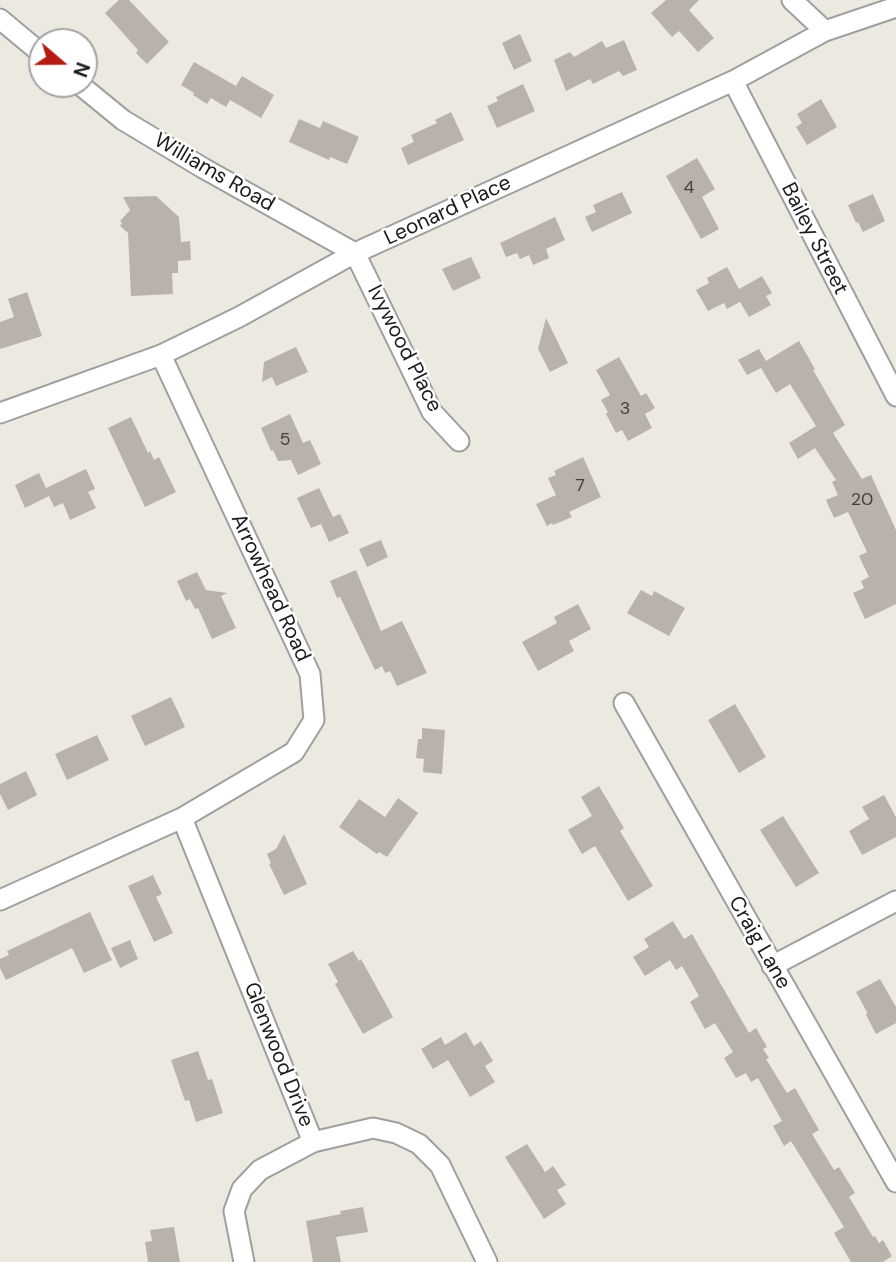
<!DOCTYPE html>
<style>
body{margin:0}
#map{position:relative;width:896px;height:1262px;overflow:hidden;background:#ece9e1;font-family:"DM Sans",sans-serif}
canvas{display:block}
.north{position:absolute;left:28px;top:28px;width:70px;height:70px;box-sizing:border-box;background:#fff;border:2px solid #a4a4a4;border-radius:50%;rotate:110deg;font-size:19px;font-weight:700;line-height:28px;text-align:center;color:#1b1b1b}
.north::after{content:'';display:block;margin:auto;width:24px;height:32px;background:#b51c11;clip-path:polygon(50% 0,100% 100%,50% 72%,0 100%)}
</style>
<div id="map">
<canvas width="896" height="1262"></canvas>
<div class="north">N</div>
</div>
<script>
const g = document.querySelector('canvas').getContext('2d');
g.lineJoin = 'round';
function fillPath(path, color) { g.fillStyle = color; g.fill(path, 'evenodd'); }
const shape = rows => new Path2D(rows.map(r => 'M' + r).join(''));
function trace(path, color, width, dash) { g.strokeStyle = color; g.lineWidth = width; g.lineCap = dash ? 'butt' : 'round'; g.setLineDash(dash || []); g.stroke(path); }
function drawText(font, color, halo, rows, align = 'center') {
  g.font = font + ' "DM Sans",sans-serif'; g.lineWidth = 5; g.setLineDash([]); g.textBaseline = 'middle'; g.strokeStyle = halo; g.fillStyle = color; for (const [text, x, y, turn = 0] of rows) {
    g.save(); g.translate(x, y); g.rotate((+turn || 0) * Math.PI / 180); g.textAlign = isNaN(turn) ? turn : align; if (halo) g.strokeText(text, 0, 0); g.fillText(text, 0, 0); g.restore();
  }
}
const building = shape([
 [119,0,129,0,169,42,147,64,136,53,138,50,105,13],
 [666,0,699,0,689,10,714,38,698,52,679,31,672,37,651,13],
 [520,34,532,61,514,70,502,43],
 [624,40,637,70,623,76,619,71,593,84,590,79,566,91,554,60,570,52,574,57,602,41,606,48],
 [194,62,236,86,242,76,274,95,261,118,230,100,226,107,211,98,207,104,193,95,194,93,181,85],
 [523,84,535,111,497,128,487,106,498,101,496,97],
 [821,99,837,127,807,145,796,127,802,123,797,114],
 [451,112,464,140,408,165,401,148,414,142,411,135,437,123,435,120],
 [299,119,320,128,323,121,359,137,347,164,330,157,329,160,289,142],
 [697,158,715,189,702,197,719,229,701,239,666,176],
 [622,192,632,213,592,232,585,217,596,212,593,205],
 [873,194,885,221,863,232,858,222,856,223,848,205],
 [156,196,179,217,181,242,190,241,191,260,178,261,178,273,172,273,173,294,131,296,128,233,120,226,122,223,120,221,130,210,123,197],
 [555,217,565,240,546,249,549,258,533,265,529,255,520,259,517,253,506,257,500,243],
 [471,257,481,278,453,291,442,269],
 [727,267,739,289,762,276,772,293,766,296,771,305,749,317,740,302,727,309,724,303,708,311,696,290,709,283,707,278],
 [27,292,42,336,0,349,0,322,14,317,8,299],
 [546,318,568,363,550,372,538,349],
 [799,341,815,369,813,370,845,425,833,433,862,479,871,475,896,530,896,604,865,619,853,593,864,588,861,581,869,577,859,556,867,552,848,512,834,518,826,500,838,495,832,482,836,480,815,448,798,459,789,443,816,426,790,384,776,393,761,368,747,375,738,360,759,349,766,361],
 [296,347,308,372,276,386,272,377,262,382,264,362],
 [619,357,641,396,646,393,655,408,645,414,652,428,628,441,622,430,616,433,606,414,608,412,601,400,610,395,596,370],
 [290,414,303,443,310,440,321,464,298,475,291,460,278,461,273,450,271,451,261,428],
 [131,417,148,453,150,451,154,460,159,457,176,492,145,507,108,428],
 [583,457,601,497,569,512,572,517,553,525,552,523,547,526,536,504,556,495,548,478,556,475,554,471],
 [86,469,95,489,88,492,96,508,70,520,63,503,54,507,49,496,25,508,15,485,39,473,46,488],
 [319,488,333,517,340,514,349,533,329,542,321,524,311,528,297,498],
 [381,540,388,557,367,567,359,549],
 [356,570,381,631,402,621,427,673,397,686,390,671,385,673,382,666,375,670,340,597,337,598,330,581],
 [197,572,206,590,227,593,221,596,236,628,212,639,198,608,195,609,190,599,186,601,177,581],
 [641,590,652,596,654,591,685,608,669,636,627,613],
 [578,604,591,629,569,641,574,651,538,671,522,642,557,623,554,617],
 [171,697,185,727,145,746,131,716],
 [735,704,766,757,739,773,708,720],
 [422,728,445,730,442,774,423,772,424,759,416,758,418,739,422,739],
 [97,735,109,760,67,780,55,754],
 [26,771,37,795,8,810,0,794,0,784],
 [599,786,624,828,620,831,653,886,628,901,595,846,582,854,568,830,592,816,581,797],
 [884,795,896,817,896,837,862,855,849,831,869,819,862,807],
 [398,798,418,813,387,857,379,852,377,854,339,827,359,799,385,817],
 [783,816,819,873,796,887,760,830],
 [284,834,307,884,284,895,269,864,271,863,267,854,276,849],
 [153,875,162,894,156,897,173,933,154,942,128,886],
 [90,912,112,960,84,973,72,948,6,980,0,968,0,959,9,955,7,951],
 [673,921,684,939,692,934,749,1033,756,1028,767,1047,763,1049,769,1058,766,1059,787,1093,795,1088,819,1130,812,1134,834,1170,839,1167,855,1193,849,1197,873,1237,875,1236,879,1243,883,1240,892,1256,883,1262,851,1262,834,1233,844,1227,791,1141,784,1146,773,1126,782,1121,758,1078,751,1082,746,1073,736,1078,724,1058,733,1052,715,1023,705,1029,690,1002,699,996,682,966,676,970,670,960,645,976,633,957,649,947,644,939],
 [130,940,138,959,120,968,111,948],
 [353,951,359,961,361,959,393,1017,363,1034,335,984,338,982,328,964],
 [880,979,896,1007,896,1023,876,1034,866,1015,867,1012,856,992],
 [466,1032,474,1046,481,1041,493,1061,485,1066,495,1082,470,1097,448,1060,433,1069,421,1049,441,1037,445,1045],
 [198,1051,208,1080,212,1079,223,1113,196,1122,189,1100,185,1101,171,1060],
 [527,1144,545,1172,553,1166,566,1185,557,1190,566,1204,544,1219,505,1157],
 [363,1207,368,1232,336,1237,341,1262,313,1262,306,1221,341,1214,340,1211],
 [174,1227,180,1262,148,1262,145,1242,152,1241,150,1230]
]);
const minor = shape([
 [792,0,825,31],
 [0,19,42,54],
 [733,81,896,396],
 [79,84,123,120,203,168,355,253,432,412,459,441],
 [0,413,161,355,239,317,355,253,733,81,825,31,896,7],
 [624,703,896,1182],
 [182,818,313,1142,260,1170,242,1189,234,1211,244,1262],
 [0,900,182,818,294,752,314,720,310,674,161,355],
 [772,966,896,901],
 [313,1142,373,1128,396,1133,419,1144,440,1165,487,1262]
]);
const numberNames = [
 ["4",689,188],
 ["3",625,409],
 ["5",285,440],
 ["7",580,486],
 ["20",862,500]
];
const streetNames = [
 ["Williams Road",214,173,30],
 ["Leonard Place",448,211,-25],
 ["Bailey Street",814,239,63],
 ["Ivywood Place",404,349,63],
 ["Arrowhead Road",270,588,65],
 ["Craig Lane",759,943,60],
 ["Glenwood Drive",278,1055,68]
];
fillPath(building, '#b8b2ab');
trace(minor, '#9f9f9f', 23);
trace(minor, '#fff', 19);
drawText('18px', '#42413f', null, numberNames);
drawText('21px', '#1b1b1b', '#fff', streetNames);
</script>
